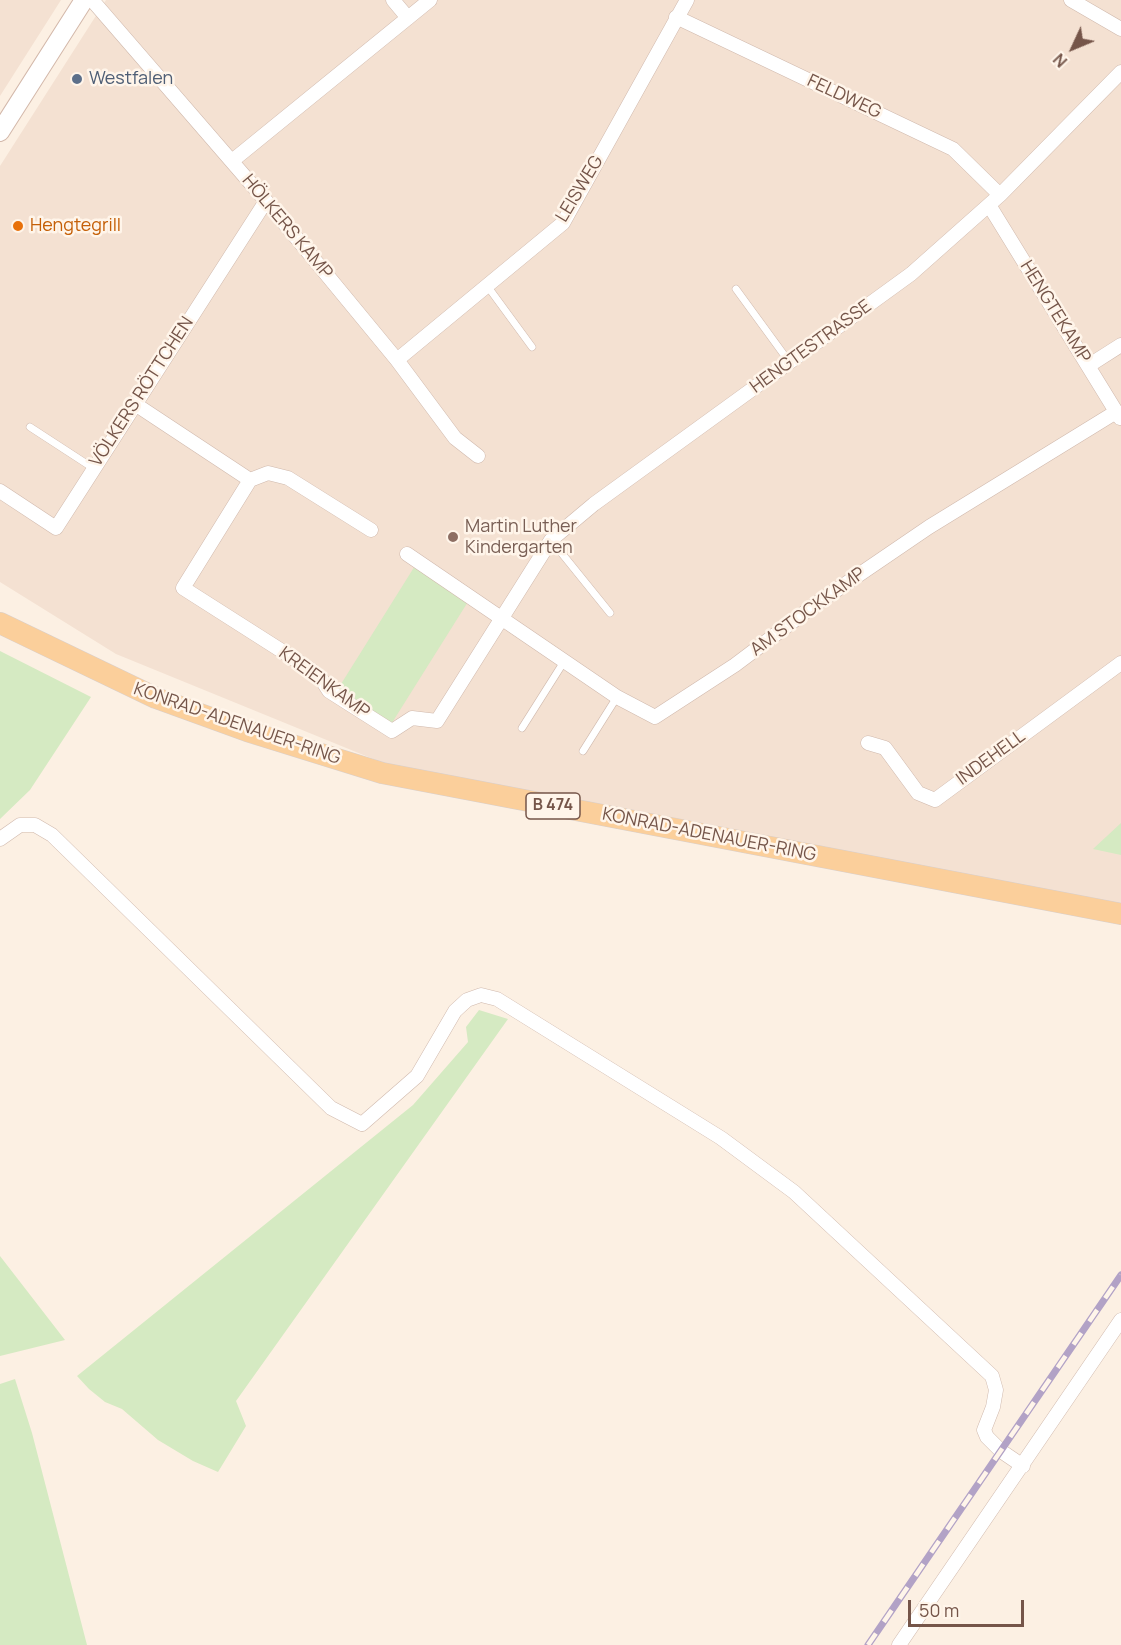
<!DOCTYPE html>
<meta charset="utf-8">
<style>
body{margin:0}
#map{position:relative;width:1121px;height:1645px;overflow:hidden;background:#fcf0e3;font-family:Manrope,sans-serif}
canvas{display:block}
.north{position:absolute;left:1043px;top:18px;width:60px;height:60px;-webkit-text-stroke:4px #fff5ea;paint-order:stroke;rotate:226deg;font-size:16px;font-weight:700;line-height:24px;text-align:center;color:#755549}
.north::after{content:'';display:block;margin:auto;width:21px;height:27px;background:#755549;clip-path:polygon(50% 0,100% 100%,50% 72%,0 100%)}
.scale{position:absolute;left:908px;top:1600px;width:116px;height:27px;box-sizing:border-box;border:3px solid #755549;border-top:0;padding-left:8px;font-size:18px;line-height:21px;white-space:nowrap;color:#755549;-webkit-text-stroke:4px #fff5ea;paint-order:stroke}
</style>
<div id="map">
<canvas width="1121" height="1645"></canvas>
<div class="north">N</div>
<div class="scale">50 m</div>
</div>
<script>
const g = document.querySelector('canvas').getContext('2d');
g.lineJoin = 'round';
function fillPath(path, color) { g.fillStyle = color; g.fill(path, 'evenodd'); }
const shape = rows => new Path2D(rows.map(r => 'M' + r).join(''));
function trace(path, color, width, dash) { g.strokeStyle = color; g.lineWidth = width; g.lineCap = dash ? 'butt' : 'round'; g.setLineDash(dash || []); g.stroke(path); }
function drawText(font, color, halo, rows, align = 'center') {
  g.font = font + ' Manrope,sans-serif'; g.lineWidth = 5; g.setLineDash([]); g.textBaseline = 'middle'; g.strokeStyle = halo; g.fillStyle = color; for (const [text, x, y, turn = 0] of rows) {
    g.save(); g.translate(x, y); g.rotate((+turn || 0) * Math.PI / 180); g.textAlign = isNaN(turn) ? turn : align; if (halo) g.strokeText(text, 0, 0); g.fillText(text, 0, 0); g.restore();
  }
}
const residential = shape([
 [0,0,61,0,0,96],
 [106,0,1121,0,1121,910,383,763,116,654,0,582,0,166]
]);
const green = shape([
 [418,561,471,597,390,726,336,692],
 [0,651,91,697,30,790,0,819],
 [1121,823,1121,855,1093,849],
 [479,1010,508,1019,236,1401,246,1426,218,1472,193,1461,158,1440,122,1409,105,1402,89,1389,77,1376,413,1105,468,1042,466,1027],
 [0,1256,65,1340,0,1356],
 [15,1379,32,1433,87,1645,0,1645,0,1384]
]);
const lane = shape([
 [488,287,532,347],
 [736,289,790,363],
 [30,427,93,468],
 [551,540,610,613],
 [522,728,565,660],
 [583,751,617,697]
]);
const street = shape([
 [92,0,266,201,397,360,455,438,478,456],
 [393,0,408,18],
 [1071,0,1121,29],
 [676,17,953,149,1000,195],
 [232,161,430,0],
 [989,205,1120,418],
 [397,360,563,223,687,0],
 [1088,366,1121,345],
 [135,404,250,480],
 [0,491,56,528,266,201],
 [371,530,288,478,268,473,250,480,183,588,307,667,320,677,329,691,392,731,412,718,437,721,551,540,594,504,911,274,1000,195,1121,72],
 [407,554,617,697,655,717,735,665,816,604,929,527,1116,412],
 [868,743,885,748,918,793,935,800,1121,663],
 [0,839,20,825,35,825,52,835,331,1108,362,1124,417,1076,455,1011,467,1000,481,995,497,999,721,1138,794,1192,992,1376,996,1390,993,1407,984,1430,987,1437,1001,1451,1023,1466],
 [899,1645,1121,1320]
]);
const secondary = shape([
 [0,132,84,0]
]);
const primary = shape([
 [0,623,156,698,247,731,382,773,1121,914]
]);
const rail = shape([
 [868,1645,1121,1275]
]);
const markers = [
 [77,79,6,"#5c6f8a"],
 [18,226,6,"#e8710a"],
 [453,537,6,"#8d6e63"]
];
const shields = [
 [553,806,54]
];
const shieldNames = [
 ["B 474",553,806]
];
const serviceNames = [
 ["Westfalen",89,79]
];
const streetNames = [
 ["FELDWEG",844,97,25],
 ["LEISWEG",580,189,-59],
 ["HÖLKERS KAMP",287,227,50],
 ["HENGTEKAMP",1055,312,58],
 ["HENGTESTRASSE",811,347,-36],
 ["VÖLKERS RÖTTCHEN",142,392,-57],
 ["AM STOCKKAMP",808,612,-36],
 ["KREIENKAMP",324,683,36],
 ["KONRAD-ADENAUER-RING",237,724,19],
 ["INDEHELL",991,758,-36],
 ["KONRAD-ADENAUER-RING",709,835,11]
];
const foodNames = [
 ["Hengtegrill",30,226]
];
const educationNames = [
 ["Martin Luther",465,527],
 ["Kindergarten",465,548]
];
fillPath(residential, '#f4e1d2');
fillPath(green, '#d5eac2');
trace(lane, '#d0b9ad', 8);
trace(street, '#d0b9ad', 15);
trace(secondary, '#d3b8aa', 20);
trace(primary, '#d8cfcc', 22);
trace(lane, '#fff', 7);
trace(street, '#fff', 14);
trace(secondary, '#fff', 18);
trace(primary, '#fbcf9b', 21);
trace(rail, '#b2a2c6', 7);
trace(rail, '#fff5ea', 4.5, [14]);
for (const [x, y, r, color] of markers) { const dot = new Path2D(); dot.arc(x, y, r, 0, 2 * Math.PI); g.fillStyle = color; g.fill(dot); trace(dot, '#fff5ea', 2); }
for (const [x, y, w] of shields) { const box = new Path2D(); box.roundRect(x - w / 2, y - 13, w, 26, 4.5); g.fillStyle = '#fff5ea'; g.fill(box); trace(box, '#755549', 1.5); }
drawText('bold 16px', '#755549', null, shieldNames);
drawText('18px', '#4e5e75', '#fff5ea', serviceNames, 'left');
drawText('18px', '#755549', '#fff5ea', streetNames);
drawText('18px', '#c56008', '#fff5ea', foodNames, 'left');
drawText('18px', '#785e54', '#fff5ea', educationNames, 'left');
</script>
